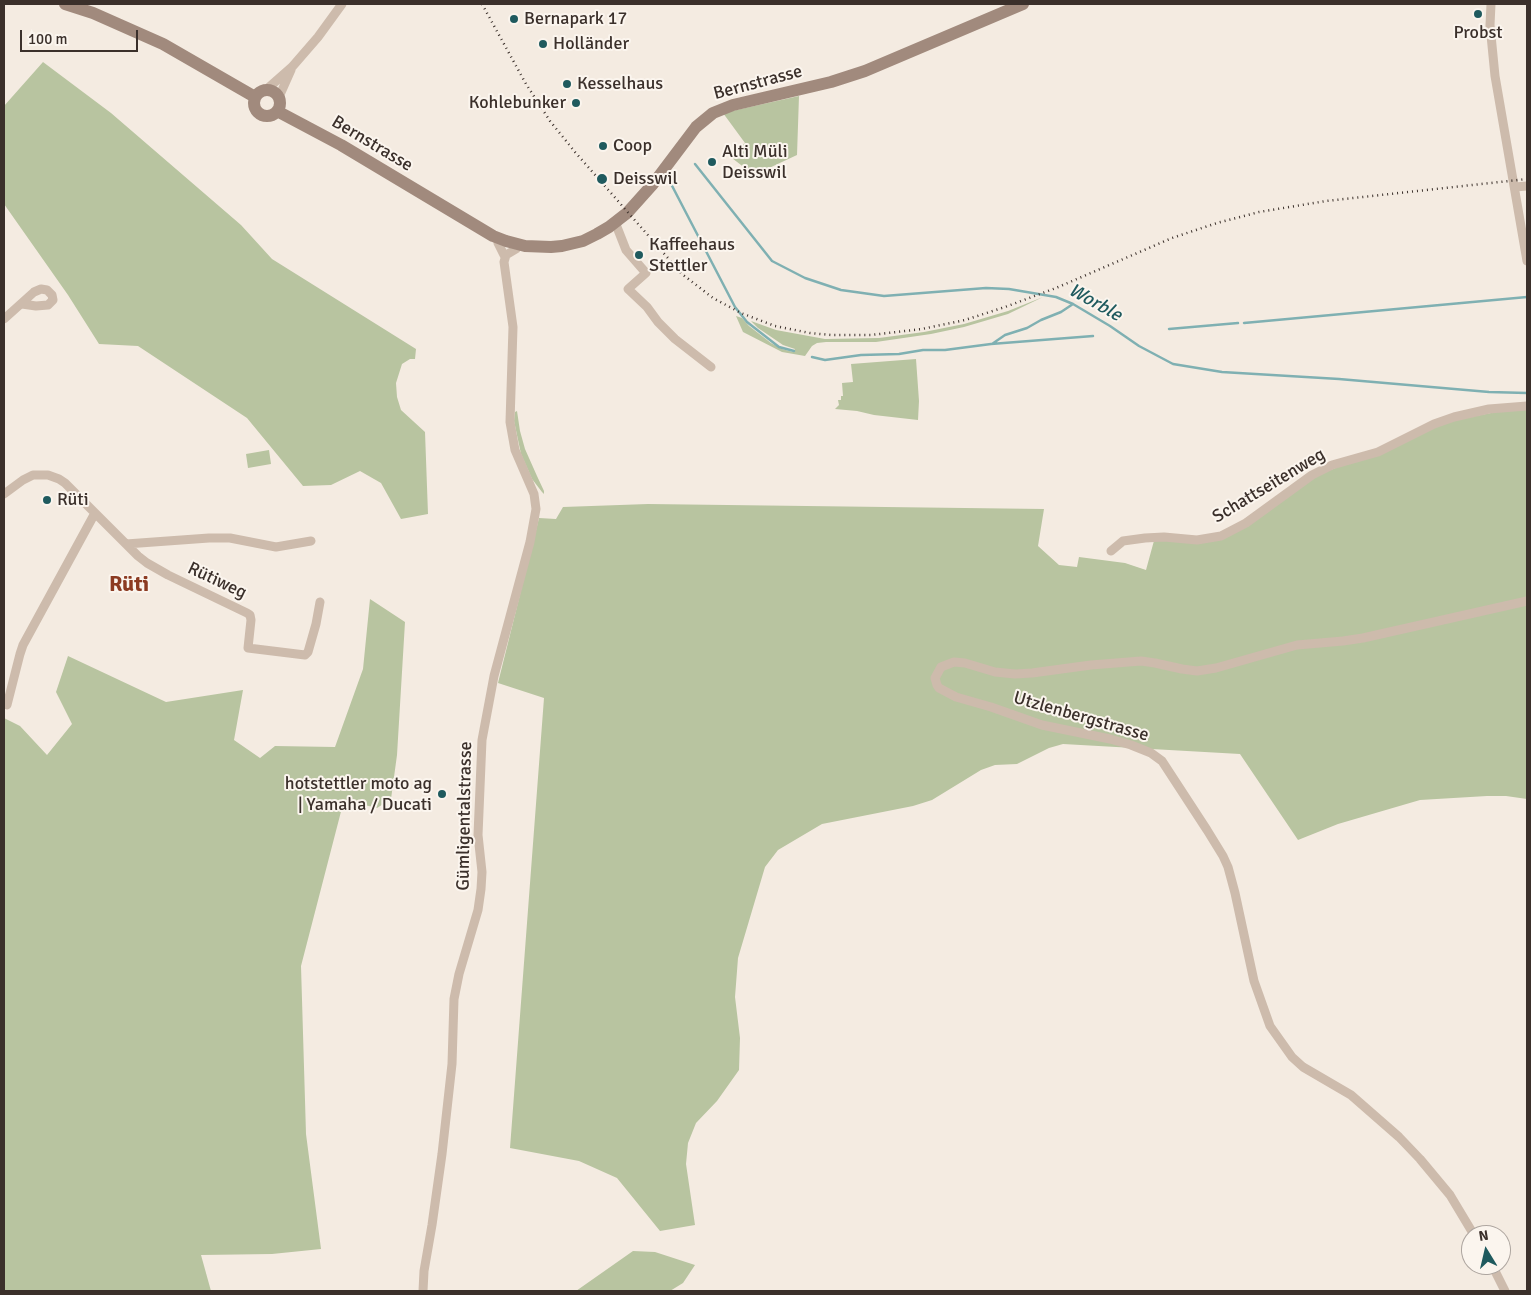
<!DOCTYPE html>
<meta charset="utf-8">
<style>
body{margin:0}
#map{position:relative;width:1531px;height:1295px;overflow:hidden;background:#f4ebe1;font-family:Signika,sans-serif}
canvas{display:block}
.frame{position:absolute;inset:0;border:5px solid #3b302b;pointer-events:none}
.north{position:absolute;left:1461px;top:1225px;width:50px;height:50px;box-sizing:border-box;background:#fbf5ee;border:1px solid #aea6a0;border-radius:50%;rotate:351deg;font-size:14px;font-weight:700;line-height:20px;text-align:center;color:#3b302b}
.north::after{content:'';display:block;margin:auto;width:18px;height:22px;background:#1f5a5e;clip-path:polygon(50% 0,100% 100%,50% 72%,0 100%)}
.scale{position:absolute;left:20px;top:30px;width:118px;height:22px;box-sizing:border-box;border:2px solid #3b302b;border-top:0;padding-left:6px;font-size:15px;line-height:18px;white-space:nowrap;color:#3b302b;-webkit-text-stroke:4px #fbf5ee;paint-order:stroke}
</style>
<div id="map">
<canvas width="1531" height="1295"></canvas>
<div class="frame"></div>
<div class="north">N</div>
<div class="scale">100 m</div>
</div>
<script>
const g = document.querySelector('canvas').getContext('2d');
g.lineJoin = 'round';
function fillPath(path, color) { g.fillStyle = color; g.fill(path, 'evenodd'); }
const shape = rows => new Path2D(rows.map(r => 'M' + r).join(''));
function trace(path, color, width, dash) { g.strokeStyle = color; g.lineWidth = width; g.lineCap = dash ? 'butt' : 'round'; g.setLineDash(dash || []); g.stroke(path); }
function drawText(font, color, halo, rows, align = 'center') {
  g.font = font + ' Signika,sans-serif'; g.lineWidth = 4; g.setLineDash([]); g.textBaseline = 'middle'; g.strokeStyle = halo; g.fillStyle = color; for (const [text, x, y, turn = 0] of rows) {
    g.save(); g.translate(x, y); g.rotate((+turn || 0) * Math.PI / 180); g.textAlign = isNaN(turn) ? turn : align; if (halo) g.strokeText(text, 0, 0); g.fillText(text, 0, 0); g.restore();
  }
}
const green = shape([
 [43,62,111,113,241,225,272,259,416,349,415,359,410,359,402,364,396,383,397,397,401,410,425,432,428,514,401,519,381,483,360,471,331,485,303,486,247,418,138,346,99,344,68,295,4,204,4,106],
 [799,96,797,155,754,175,728,155,745,143,723,113],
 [1043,297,1008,314,964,327,931,334,876,342,826,342,817,343,812,346,805,356,782,352,743,332,736,316,742,318,749,326,771,343,782,349,793,352,795,349,783,345,758,328,751,321,776,330,825,339,879,338,924,332,964,324,1008,311],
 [916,359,919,401,918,420,874,415,857,411,835,409,839,405,838,400,841,400,841,396,843,396,842,383,853,382,851,364],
 [1527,406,1527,799,1506,796,1487,796,1420,800,1338,824,1298,840,1240,754,1063,744,1049,748,1017,764,995,765,981,770,932,800,913,806,822,824,778,850,765,867,738,958,735,997,740,1038,739,1070,717,1101,696,1123,688,1143,686,1164,695,1225,660,1231,617,1178,579,1161,510,1148,544,698,498,683,539,518,556,519,563,507,648,504,1044,509,1038,546,1059,565,1077,567,1079,557,1125,563,1146,570,1155,537,1214,539,1301,482,1365,456,1434,424],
 [517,411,520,431,525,449,537,476,544,491,544,494,542,492,532,479,521,454,514,421,515,412],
 [269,450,271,464,248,468,246,454],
 [370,599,405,622,397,755,391,799,377,808,344,800,301,966,306,1134,321,1249,272,1254,201,1255,211,1291,4,1291,4,718,20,726,47,755,72,724,56,692,68,656,166,702,243,690,234,740,260,758,275,746,335,747,363,669],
 [633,1251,655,1252,695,1265,683,1283,670,1291,576,1291]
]);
const stream = shape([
 [695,164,772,261,805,278,841,290,884,296,986,288,1009,289,1056,297,1073,304,1110,326,1139,346,1173,364,1222,372,1339,379,1489,392,1527,393],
 [669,180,735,307,747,322,779,347,794,351],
 [1244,323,1527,297],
 [1169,329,1238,323],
 [992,344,1005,335,1027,328,1041,320,1061,312,1073,304],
 [812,357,825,360,861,355,899,354,923,350,945,350,991,344,1093,336]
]);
const street = shape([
 [1491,4,1490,25,1495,76,1527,261],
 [267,89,292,67,318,37,342,4],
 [279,97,291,70],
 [1515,187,1527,186],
 [615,222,626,250,646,273,628,289,647,307,658,322,675,339,711,367],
 [499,238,498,243,505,257],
 [4,319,34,292,41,289,47,290,52,295,53,300,48,305,36,306,22,304],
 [4,494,23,480,33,475,48,475,59,479,65,483,138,556,147,563,168,575,247,613,250,615,251,620,248,648,305,655,308,652,316,624,320,602],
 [126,544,209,538,230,538,276,547,311,541],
 [1111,551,1123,541,1145,538,1164,537,1197,540,1221,536,1246,523,1312,475,1332,465,1378,452,1434,424,1454,417,1489,409,1527,406],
 [7,705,20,654,23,645,95,513],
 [1474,1235,1450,1195,1420,1159,1399,1137,1351,1095,1303,1067,1292,1057,1270,1026,1254,981,1235,893,1228,867,1223,856,1207,830,1162,761,1151,753,1131,745,1110,739,1042,725,991,707,956,697,939,688,937,685,935,678,941,667,954,662,965,663,995,672,1015,674,1032,673,1091,665,1141,661,1155,663,1182,669,1197,671,1216,668,1297,645,1343,641,1363,638,1527,601],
 [1492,1265,1505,1291],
 [423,1291,424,1271,432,1225,442,1154,452,1064,454,999,459,974,478,910,481,889,482,872,478,835,482,740,494,676,530,542,536,509,534,494,515,450,510,422,513,327,504,262,506,255,516,249,518,244]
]);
const secondary = shape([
 [65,4,93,13,163,44,255,97],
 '254 103a13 13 0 1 1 26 0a13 13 0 1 1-26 0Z',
 [277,111,341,145,493,236,506,241,525,246,551,247,562,246,583,241,597,234,609,227,627,213,653,184,696,127,713,113,733,105,831,82,865,71,1023,4]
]);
const rail = shape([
 [482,4,526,84,550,121,575,152,682,274,713,298,741,313,775,326,810,333,831,335,871,335,922,329,965,320,1005,307,1056,288,1172,238,1217,223,1259,212,1326,201,1527,179]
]);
const markers = [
 [1478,14,5,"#1f5a5e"],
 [514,19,5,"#1f5a5e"],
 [543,44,5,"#1f5a5e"],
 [567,84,5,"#1f5a5e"],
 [576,103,5,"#1f5a5e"],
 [603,146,5,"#1f5a5e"],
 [712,162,5,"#1f5a5e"],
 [602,179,6,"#1f5a5e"],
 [639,255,5,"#1f5a5e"],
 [47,500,5,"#1f5a5e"],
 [442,794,5,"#1f5a5e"]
];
const poiNames = [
 ["Bernapark 17",524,19],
 ["Probst",1478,33,"center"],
 ["Holländer",553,44],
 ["Kesselhaus",577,84],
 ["Kohlebunker",566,103,"right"],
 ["Coop",613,146],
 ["Alti Müli",722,152],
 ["Deisswil",722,173],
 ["Deisswil",613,179],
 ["Kaffeehaus",649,245],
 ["Stettler",649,266],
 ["Rüti",57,500],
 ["hotstettler moto ag",432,784,"right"],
 ["| Yamaha / Ducati",432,805,"right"]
];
const streetNames = [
 ["Bernstrasse",758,83,-15],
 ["Bernstrasse",372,144,31],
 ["Schattseitenweg",1269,486,-31],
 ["Rütiweg",217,581,25],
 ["Utzlenbergstrasse",1081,717,16],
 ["Gümligentalstrasse",465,816,-89]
];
const waterNames = [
 ["Worble",1095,303,29]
];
const districtNames = [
 ["Rüti",129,585]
];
fillPath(green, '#b8c4a0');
trace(stream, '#7fb0b2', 2.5);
trace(street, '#cdbbac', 9);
trace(secondary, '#a18a7d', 12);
trace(rail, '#3b302b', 2.5, [1, 4]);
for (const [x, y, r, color] of markers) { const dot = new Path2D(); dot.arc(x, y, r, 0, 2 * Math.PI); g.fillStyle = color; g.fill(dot); trace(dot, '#fbf5ee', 2); }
drawText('18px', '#3b302b', '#fbf5ee', poiNames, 'left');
drawText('18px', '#3b302b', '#fbf5ee', streetNames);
drawText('italic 19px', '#1f5a5e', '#fbf5ee', waterNames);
drawText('bold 22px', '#8c3b22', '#fbf5ee', districtNames);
</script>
